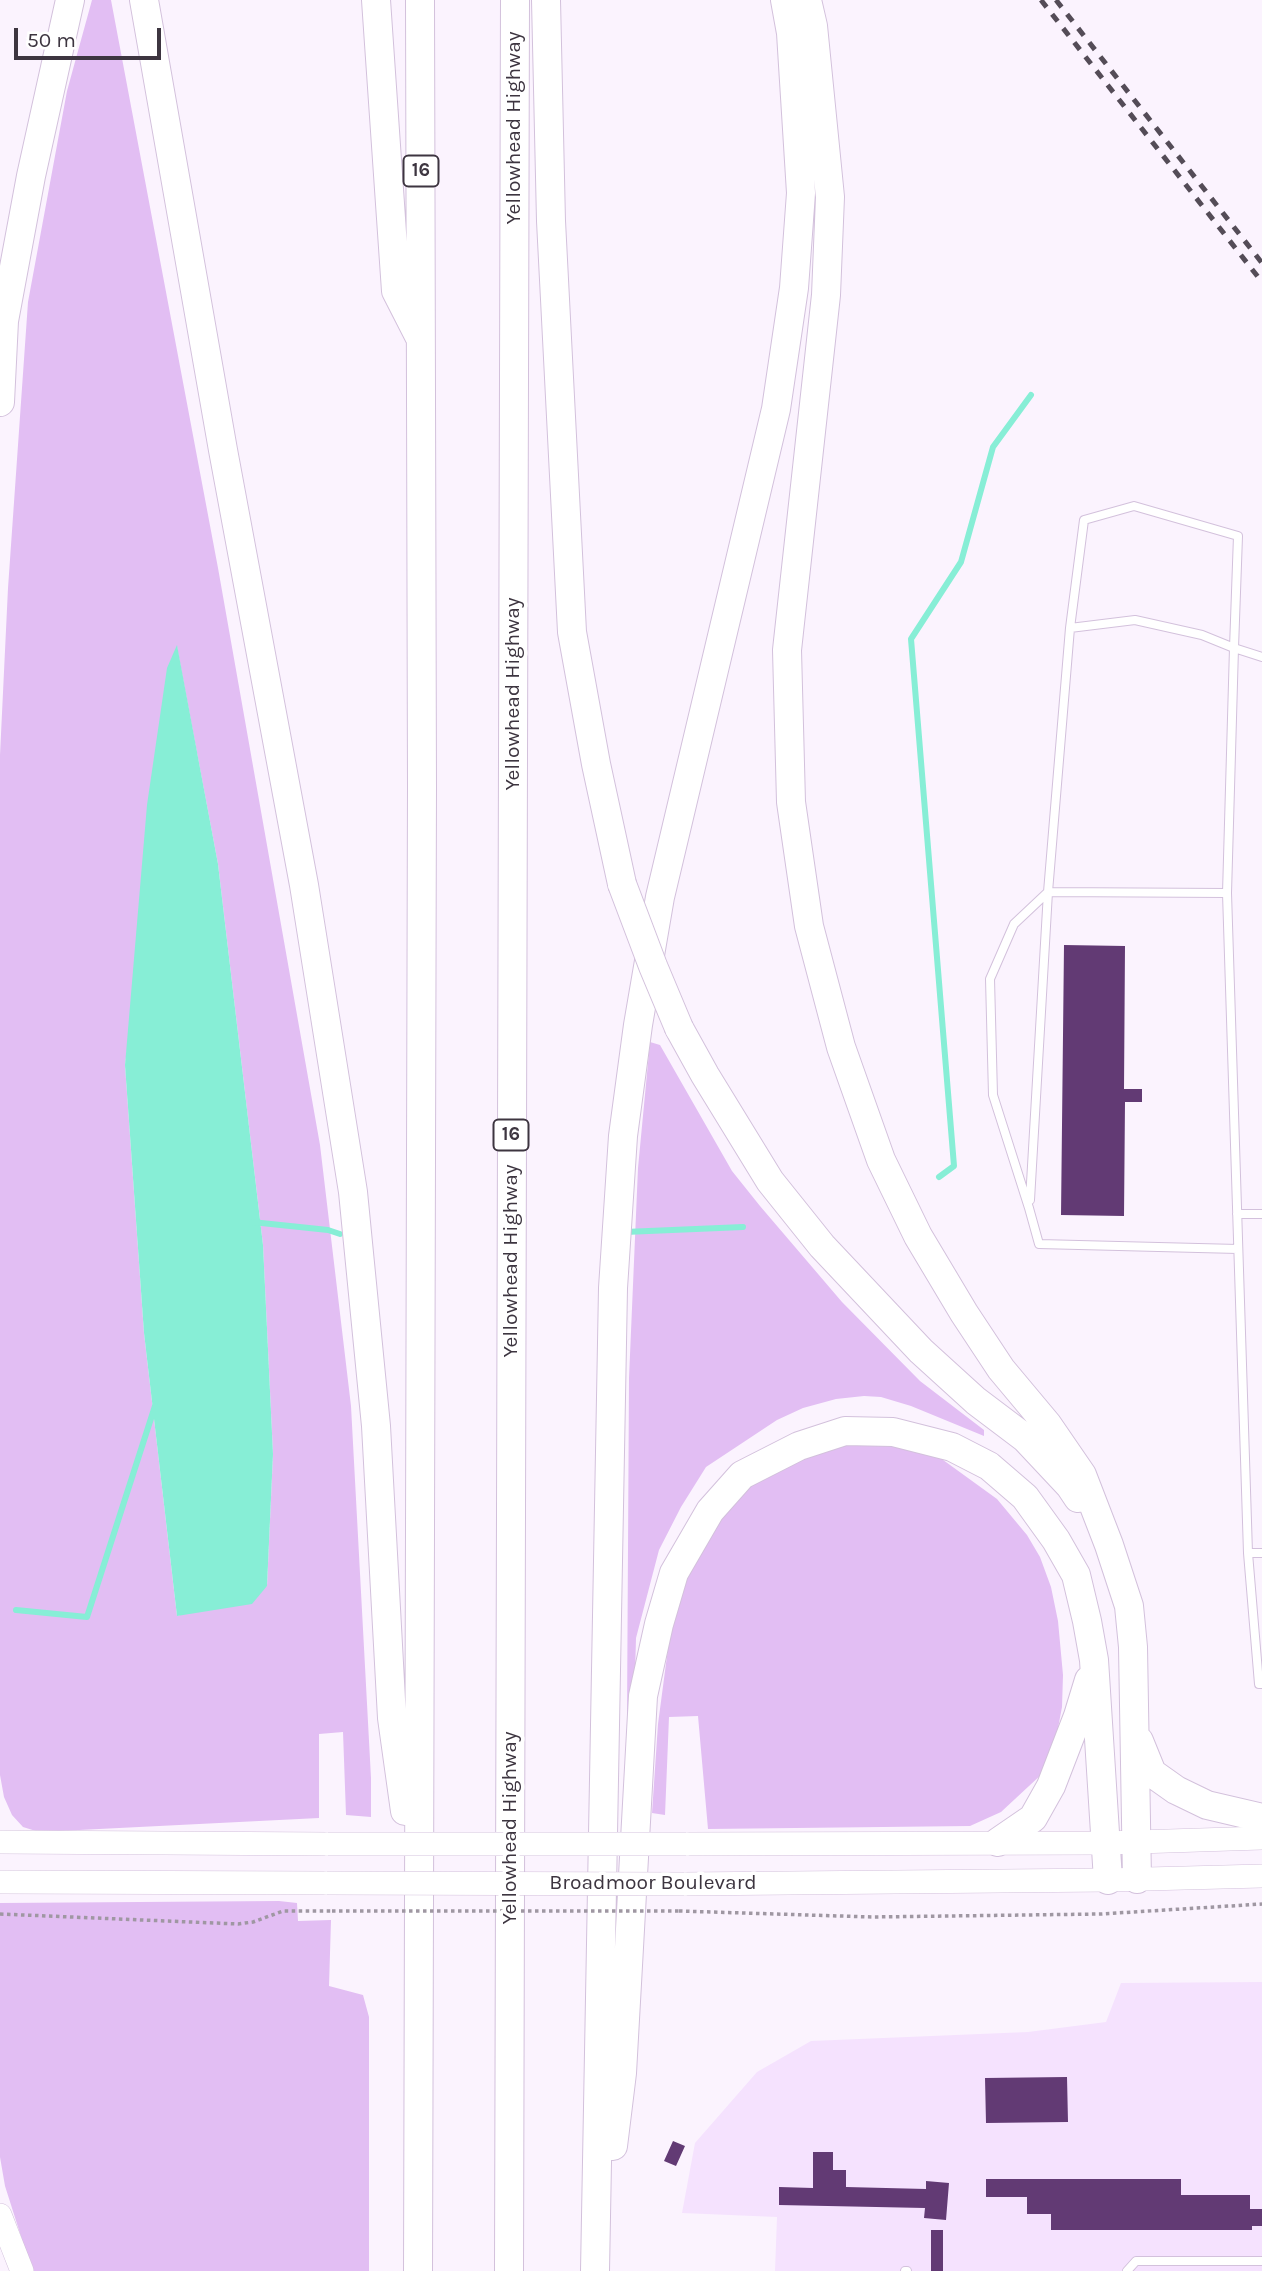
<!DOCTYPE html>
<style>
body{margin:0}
#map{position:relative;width:1262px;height:2271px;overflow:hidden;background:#fbf3fe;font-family:Karla,sans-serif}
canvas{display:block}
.scale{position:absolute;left:14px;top:28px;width:147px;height:32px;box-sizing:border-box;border:4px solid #3d3540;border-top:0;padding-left:9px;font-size:21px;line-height:24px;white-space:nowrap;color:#3d3540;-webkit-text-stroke:5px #fff;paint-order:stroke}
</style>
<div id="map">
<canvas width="1262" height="2271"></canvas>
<div class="scale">50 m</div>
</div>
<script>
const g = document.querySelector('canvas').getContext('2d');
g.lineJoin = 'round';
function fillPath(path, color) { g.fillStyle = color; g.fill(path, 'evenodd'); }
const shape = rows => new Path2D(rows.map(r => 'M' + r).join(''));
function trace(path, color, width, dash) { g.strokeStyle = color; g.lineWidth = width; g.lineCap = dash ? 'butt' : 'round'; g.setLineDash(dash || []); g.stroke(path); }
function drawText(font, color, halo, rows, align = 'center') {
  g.font = font + ' Karla,sans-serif'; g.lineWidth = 7; g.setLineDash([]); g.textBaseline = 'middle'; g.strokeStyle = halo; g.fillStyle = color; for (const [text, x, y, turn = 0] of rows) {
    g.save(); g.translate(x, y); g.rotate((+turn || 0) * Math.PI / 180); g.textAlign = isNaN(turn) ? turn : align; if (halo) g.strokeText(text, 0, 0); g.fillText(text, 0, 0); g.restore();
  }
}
const built = shape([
 [1262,1982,1262,2271,775,2271,777,2217,682,2213,695,2143,757,2072,811,2041,1028,2032,1106,2022,1121,1983]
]);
const green = shape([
 [92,0,111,0,218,568,320,1145,351,1406,371,1778,371,1817,346,1815,343,1732,319,1734,319,1818,39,1832,23,1827,12,1815,4,1797,0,1775,0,755,8,588,28,302,67,91],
 [177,647,218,864,263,1245,273,1454,267,1586,177,1616,144,1333,125,1065],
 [650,1042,660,1045,732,1171,760,1206,842,1302,920,1381,984,1430,984,1436,911,1406,881,1397,864,1396,836,1399,803,1408,777,1420,706,1467,681,1507,659,1550,636,1638,634,1714,627,1717,629,1378,638,1168],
 [842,1443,915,1446,939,1457,997,1499,1027,1535,1040,1557,1051,1587,1058,1621,1063,1675,1062,1707,1055,1744,1043,1773,1001,1812,970,1826,708,1829,698,1716,669,1717,665,1815,652,1813,658,1724,669,1641,688,1573,708,1530,744,1488,773,1470],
 [279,1901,297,1903,298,1921,331,1920,329,1986,363,1995,369,2017,369,2271,32,2271,5,2186,0,2157,0,1903]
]);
const water = shape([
 [177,645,218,864,263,1245,273,1454,267,1586,252,1604,177,1616,144,1333,125,1065,147,805,167,668]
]);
const stream = shape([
 [939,1177,954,1166,911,639,961,562,993,447,1031,395],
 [252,1222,328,1230,340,1234],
 [625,1232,743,1227],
 [16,1610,87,1617,155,1406]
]);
const building = shape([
 [1064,945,1125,946,1124,1089,1142,1089,1142,1102,1125,1102,1124,1216,1061,1215],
 [1067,2077,1068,2122,986,2123,985,2078],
 [673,2141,685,2146,676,2166,664,2161],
 [813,2152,833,2152,833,2170,846,2170,846,2187,926,2189,926,2181,949,2183,946,2220,924,2218,925,2208,779,2205,779,2187,813,2188],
 [986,2179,1181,2179,1181,2195,1250,2195,1250,2209,1262,2209,1262,2226,1252,2226,1252,2230,1051,2230,1051,2214,1027,2214,1027,2197,986,2197],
 [931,2230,943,2230,943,2271,931,2271]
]);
const path = shape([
 [679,1911,872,1917,1101,1914,1262,1904],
 [0,1914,238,1924,253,1922,283,1911,332,1911]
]);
const lane = shape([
 [1070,628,1084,520,1134,506,1238,536,1234,648,1227,893,1048,892,1070,628,1135,620,1202,635,1234,648,1262,657],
 [1048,892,1014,924,990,979,993,1095,1029,1208,1039,1244,1238,1249],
 [1227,893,1248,1553,1262,1553],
 [1030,1200,1048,892],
 [1237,1214,1262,1214],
 [1248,1553,1259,1684,1262,1684],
 [905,2271,907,2271],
 [1127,2271,1136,2261,1262,2261]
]);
const secondary = shape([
 [0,1842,328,1844],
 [686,1844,1106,1843,1262,1838],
 [0,1882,327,1883],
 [684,1884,1108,1880,1262,1876],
 [0,2215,22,2271]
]);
const highway = shape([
 [144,0,223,450,304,885,353,1192,376,1426,392,1718,405,1811],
 [376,0,396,291,419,336],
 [546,0,551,221,572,632,596,764,622,884],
 [807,0,813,26,830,197,826,295,787,650,791,802,809,926,841,1047,881,1160,918,1236,964,1313,1001,1369,1047,1424,1082,1475,1109,1545,1129,1606,1133,1647,1137,1879],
 [0,402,4,321,31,176,70,0],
 [679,1028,705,1075,770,1181,822,1246,921,1351,976,1401,1025,1438,1070,1486,1078,1498],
 [1139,1741,1152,1773,1176,1790,1207,1805,1262,1818],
 [998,1842,1033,1818,1051,1786,1078,1716,1089,1680],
 [613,2146,622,2073,643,1696,659,1624,674,1573,710,1511,742,1475,799,1446,845,1431,893,1432,952,1447,989,1466,1025,1497,1056,1540,1076,1575,1087,1621,1094,1660,1108,1880],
 [418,2271,422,785,420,0],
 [509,2271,515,0],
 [595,2271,613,1288,623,1136,638,1025,660,897,776,409,794,288,801,193,791,33,785,0]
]);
const rail = shape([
 [1041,0,1262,282],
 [1056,0,1262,263]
]);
const pathBridge = shape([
 [332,1911,679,1911]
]);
const secondaryBridge = shape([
 [328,1844,686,1844],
 [327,1883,684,1884]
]);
const highwayBridge = shape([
 [622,884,653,966,679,1028]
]);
const shields = [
 [421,171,35],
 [511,1135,35]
];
const shieldNames = [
 ["16",421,171],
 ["16",511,1135]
];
const streetNames = [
 ["Yellowhead Highway",514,128,-90],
 ["Yellowhead Highway",513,694,-90],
 ["Yellowhead Highway",511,1261,-90],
 ["Yellowhead Highway",510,1828,-90],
 ["Broadmoor Boulevard",653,1883]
];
fillPath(built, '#f5e2fe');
fillPath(green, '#e2bef3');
fillPath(water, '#87eed6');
trace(stream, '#87eed6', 6);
fillPath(building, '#623a74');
trace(lane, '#d3c1dc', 10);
trace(secondary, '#d3c1dc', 24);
trace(highway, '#d3c1dc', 30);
trace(path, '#9f97a2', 3.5, [3.5, 3.5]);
trace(lane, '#fff', 8);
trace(secondary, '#fff', 23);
trace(highway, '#fff', 28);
trace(rail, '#544c57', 5, [9, 9]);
trace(secondaryBridge, '#d3c1dc', 24, []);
trace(highwayBridge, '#d3c1dc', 30, []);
trace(pathBridge, '#9f97a2', 3.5, [3.5, 3.5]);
trace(secondaryBridge, '#fff', 23);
trace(highwayBridge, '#fff', 28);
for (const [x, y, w] of shields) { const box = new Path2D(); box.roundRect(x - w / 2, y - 15.5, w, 31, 5); g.fillStyle = '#fff'; g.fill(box); trace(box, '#3d3540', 2); }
drawText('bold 19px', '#3d3540', null, shieldNames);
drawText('21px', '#3d3540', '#fff', streetNames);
</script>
